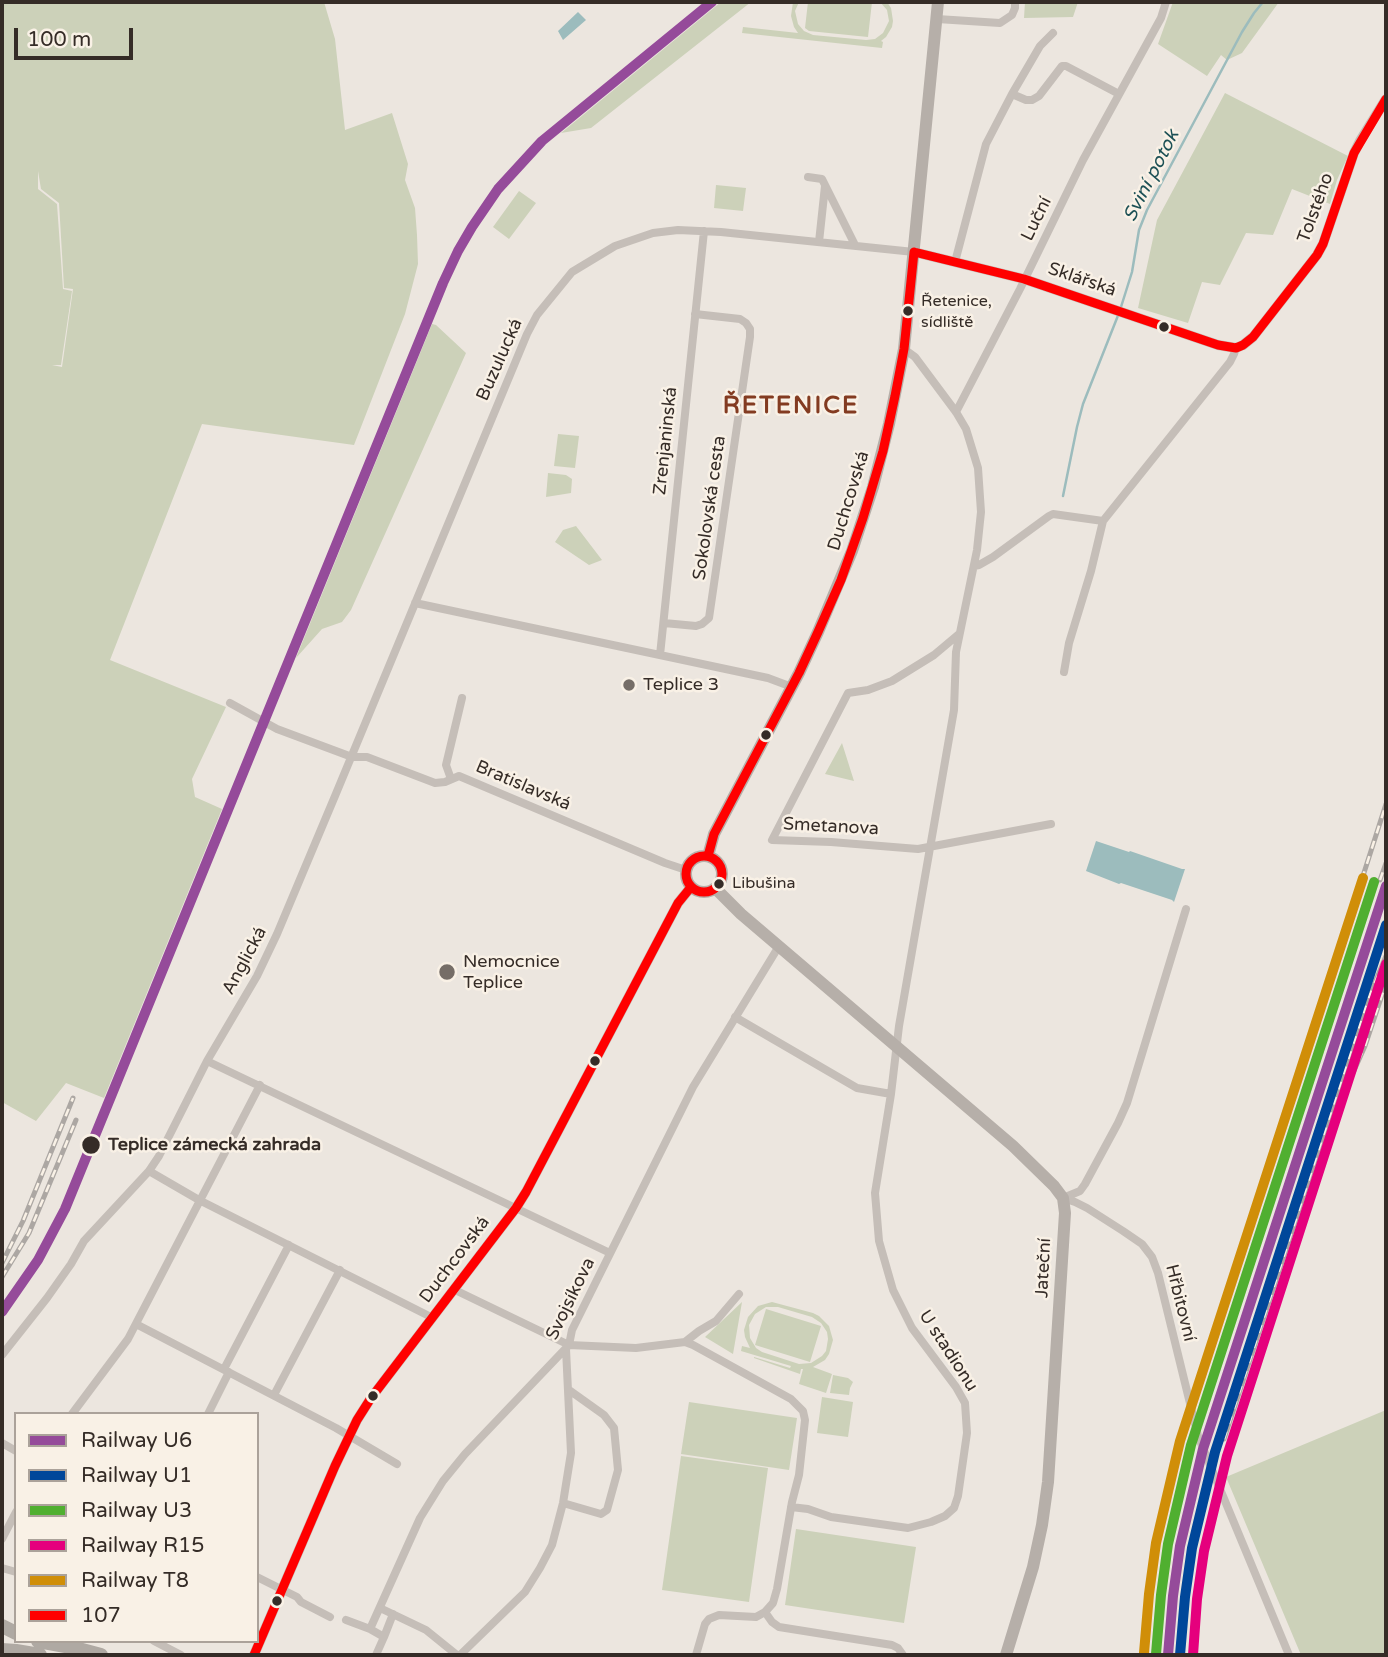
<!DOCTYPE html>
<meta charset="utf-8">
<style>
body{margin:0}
#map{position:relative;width:1388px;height:1657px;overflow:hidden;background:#ece6df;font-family:"Varela Round",sans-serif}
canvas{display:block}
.frame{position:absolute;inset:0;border:4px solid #352c27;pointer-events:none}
.legend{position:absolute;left:14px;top:1412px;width:245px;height:231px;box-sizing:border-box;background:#f9f1e6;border:2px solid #aba29a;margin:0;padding:9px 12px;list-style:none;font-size:21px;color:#352c27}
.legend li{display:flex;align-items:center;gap:14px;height:35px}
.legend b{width:35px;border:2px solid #aba29a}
.scale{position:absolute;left:14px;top:28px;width:119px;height:32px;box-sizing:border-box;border:4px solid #352c27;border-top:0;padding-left:9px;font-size:21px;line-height:24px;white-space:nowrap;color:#352c27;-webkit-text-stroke:5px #f9f1e6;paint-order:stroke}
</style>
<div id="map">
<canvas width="1388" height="1657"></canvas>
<div class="frame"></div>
<ul class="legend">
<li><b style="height:9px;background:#954b9a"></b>Railway U6</li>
<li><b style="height:9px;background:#00479a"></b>Railway U1</li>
<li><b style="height:9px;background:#50af30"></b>Railway U3</li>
<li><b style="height:9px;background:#e5007d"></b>Railway R15</li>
<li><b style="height:9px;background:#d08e08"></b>Railway T8</li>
<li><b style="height:9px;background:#f00"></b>107</li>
</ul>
<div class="scale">100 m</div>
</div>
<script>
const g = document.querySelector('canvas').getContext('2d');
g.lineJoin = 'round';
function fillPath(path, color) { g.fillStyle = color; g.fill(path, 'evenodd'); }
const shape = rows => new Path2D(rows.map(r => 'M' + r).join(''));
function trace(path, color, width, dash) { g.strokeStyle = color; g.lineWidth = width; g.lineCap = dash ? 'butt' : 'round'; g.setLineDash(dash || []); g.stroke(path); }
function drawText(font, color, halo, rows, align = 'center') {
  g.font = font + ' "Varela Round",sans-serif'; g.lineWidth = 5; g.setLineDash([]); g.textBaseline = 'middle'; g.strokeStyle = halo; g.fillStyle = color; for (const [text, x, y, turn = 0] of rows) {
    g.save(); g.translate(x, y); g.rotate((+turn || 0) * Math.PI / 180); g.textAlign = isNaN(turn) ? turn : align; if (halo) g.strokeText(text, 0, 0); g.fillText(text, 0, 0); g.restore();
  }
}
const green = shape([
 [2,2,324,2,335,39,345,130,392,113,408,164,405,180,415,208,417,235,418,264,405,314,354,445,202,424,110,660,226,707,192,779,195,797,222,809,104,1098,66,1083,36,1121,2,1102],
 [38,171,41,189,59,203,64,288,73,289,62,367,52,365,61,365,72,291,63,289,57,204,38,189],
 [721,2,751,2,591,128,561,133],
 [793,2,799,2,795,11,798,24,804,31,813,35,866,40,875,39,883,33,889,21,887,10,880,2,887,2,891,8,893,21,892,27,886,37,881,41,883,42,882,48,742,33,743,27,798,33,794,27,791,16],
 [808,2,872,2,868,37,809,31,805,28],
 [1025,2,1078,2,1073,17,1024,18],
 [1173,2,1279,2,1242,53,1227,60,1221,55,1207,76,1158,44],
 [1225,93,1348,156,1337,180,1330,204,1292,189,1273,235,1246,233,1220,285,1202,282,1188,323,1138,308,1157,220],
 [716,185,746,188,743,211,714,208],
 [519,191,536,203,509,239,493,227],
 [432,324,436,325,466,353,351,610,342,622,322,629,296,658],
 [558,434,579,436,575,468,554,466],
 [548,473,566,475,572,479,571,493,546,497],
 [576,526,602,560,589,565,555,542,563,530],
 [842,743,854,781,825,774],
 [742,1302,733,1354,705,1337],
 [772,1302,813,1313,819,1316,829,1326,833,1340,829,1354,825,1360,813,1367,832,1374,826,1393,799,1384,803,1369,801,1369,800,1374,754,1358,754,1357,790,1368,791,1366,741,1351,742,1346,750,1348,745,1337,744,1330,748,1317,758,1306],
 [766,1307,778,1307,812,1317,821,1323,827,1332,828,1339,826,1351,822,1356,811,1363,799,1364,762,1352,756,1348,750,1338,749,1325,755,1314],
 [766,1309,821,1326,810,1362,755,1345],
 [833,1375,848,1378,853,1382,850,1388,849,1395,830,1393],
 [822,1397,853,1402,848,1437,817,1433],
 [689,1402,797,1418,789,1470,681,1454],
 [1386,1410,1386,1655,1301,1655,1226,1477],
 [681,1456,768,1468,749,1602,662,1590],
 [796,1529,916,1547,904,1623,785,1605]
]);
const water = shape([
 [578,12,586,20,563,40,558,31],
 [1096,841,1129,852,1130,851,1182,869,1185,869,1174,902,1172,900,1121,883,1119,884,1086,871]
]);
const stream = shape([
 [1121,307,1132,272,1139,230,1147,210,1242,32,1254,13,1263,2],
 [1063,496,1077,427,1083,404,1119,313]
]);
const minor = shape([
 [937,19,1000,23,1012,15,1015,8,1015,2],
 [1012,94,1040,46,1053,33],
 [808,177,822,179,855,245],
 [819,242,825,186],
 [955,262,986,144,1012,94,1026,100,1032,100,1039,96,1062,66,1066,66,1119,94],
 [956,412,1020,289,1083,160,1161,18,1166,2],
 [974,566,979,565,993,557,1049,516,1053,514,1103,521],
 [415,603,768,678,792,687],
 [664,623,696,626,702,624,709,618,750,337,750,329,746,323,740,319,695,314],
 [959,634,934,655,892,681,868,690,848,693,772,840,831,842,918,849,1051,824],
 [660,655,704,231],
 [1064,672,1069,643,1091,571,1103,521,1230,362,1234,354,1236,348],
 [230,703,277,729,352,757,367,757,435,783,445,782,459,776,665,863,686,870],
 [451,779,446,765,462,698],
 [735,1017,857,1088,891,1094],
 [207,1061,610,1253],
 [149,1171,199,1200,433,1318],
 [1063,1198,1075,1202,1087,1208,1123,1231,1142,1244,1152,1257,1158,1273,1198,1436,1289,1655],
 [1063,1198,1080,1191,1085,1184,1118,1123,1127,1103,1186,909],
 [455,1290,569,1345,636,1348,685,1342,699,1331,716,1321,739,1294],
 [136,1324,336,1428,397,1464],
 [685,1342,693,1345,791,1399,803,1411,805,1420,799,1475,792,1502,777,1589,773,1603,765,1612,756,1617,719,1615,709,1619,705,1624,696,1655],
 [2,1355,47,1298,71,1264,84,1241,149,1171,159,1156,207,1061,257,976,277,934,335,796,527,334,537,315,572,272,615,246,653,233,678,230,721,232,914,252],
 [224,1369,289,1245],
 [274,1395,340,1270],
 [72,1414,128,1339,260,1085],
 [208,1414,229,1372],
 [2,1443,16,1451],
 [563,1503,601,1514,607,1510,618,1470,614,1428,604,1415,569,1390],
 [791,1507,808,1509,831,1517,908,1528,931,1522,945,1516,954,1508,958,1496,967,1433,965,1403,956,1387,912,1328,893,1290,879,1241,875,1193,891,1094,899,1026,954,710,956,652,977,550,981,512,978,468,966,429,956,412,915,357,904,349],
 [2,1539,16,1512],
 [2,1568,16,1572],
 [257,1577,297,1597,301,1602,330,1617],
 [380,1608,426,1630,457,1655],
 [765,1612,772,1622,779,1627,892,1645,898,1648,903,1655],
 [346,1620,370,1629],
 [384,1637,393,1614],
 [154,1641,181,1655],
 [376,1655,384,1637,370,1629,420,1518,443,1481,465,1454,569,1345,572,1330,693,1087,779,946],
 [460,1655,525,1592,540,1568,552,1545,563,1503,571,1453,566,1349]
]);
const tertiary = shape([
 [914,252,1024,279,1218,345,1236,348,1243,345,1253,337,1317,255,1323,244,1354,153,1360,141,1386,99],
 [254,1655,335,1466,357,1420,371,1398,516,1208,526,1192,678,903,691,887]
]);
const secondary = shape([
 [708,856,714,834,799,673,818,632,852,551,873,487,889,424,904,349,938,2],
 '686 874a18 18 0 1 1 36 0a18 18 0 1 1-36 0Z',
 [715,888,741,914,1013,1146,1054,1186,1063,1198,1065,1213,1048,1482,1042,1525,1033,1567,1006,1655]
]);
const trunk = shape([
 [2,1626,16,1633],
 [38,1641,71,1647,101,1655],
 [2,1650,16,1651,40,1655]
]);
const rail = shape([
 [1362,879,1386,804],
 [1380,880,1386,863],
 [1352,1075,1365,1046,1386,983],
 [2,1263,23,1221,73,1098],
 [2,1277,29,1233,76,1120],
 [1224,1439,1367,1002,1386,956]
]);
const bus1 = shape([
 [914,252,1024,279,1218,345,1236,348,1243,345,1253,337,1317,255,1323,244,1354,153,1386,99],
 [708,856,714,834,799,673,818,632,841,580,863,518,883,451,895,396,904,349,914,252],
 '686 874a18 18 0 1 1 36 0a18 18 0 1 1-36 0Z',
 [254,1655,335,1466,357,1420,371,1398,516,1208,526,1192,678,903,691,887]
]);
const rail1 = shape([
 [2,1312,38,1260,65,1209,443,283,458,251,472,227,498,189,542,141,712,2],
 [1168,1655,1173,1596,1180,1546,1203,1449,1386,886]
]);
const rail2 = shape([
 [1180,1655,1185,1597,1192,1548,1215,1452,1386,925]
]);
const rail3 = shape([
 [1156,1654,1161,1595,1168,1544,1191,1445,1374,882]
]);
const rail4 = shape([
 [1193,1655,1197,1599,1204,1551,1227,1456,1386,964]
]);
const rail5 = shape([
 [1144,1653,1149,1594,1156,1543,1180,1441,1363,878]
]);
const markers = [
 [908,311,6,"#352c27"],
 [1164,327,6,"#352c27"],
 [629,685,7,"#756d67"],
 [766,735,6,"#352c27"],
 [719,884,6,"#352c27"],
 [447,972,9,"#756d67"],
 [595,1061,6,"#352c27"],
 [91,1145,10,"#352c27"],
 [373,1396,6,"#352c27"],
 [277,1601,6,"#352c27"]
];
const busNames = [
 ["Řetenice,",921,302],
 ["sídliště",921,323],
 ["Libušina",732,884]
];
const streetNames = [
 ["Tolstého",1316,208,-70],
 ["Luční",1037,219,-64],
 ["Sklářská",1082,280,19],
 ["Buzulucká",500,360,-66],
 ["Zrenjaninská",666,441,-84],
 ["Duchcovská",849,501,-73],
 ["Sokolovská cesta",710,508,-82],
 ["Bratislavská",523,786,23],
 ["Smetanova",831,827,3],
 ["Anglická",245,961,-62],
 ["Duchcovská",455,1260,-53],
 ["Jateční",1044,1268,-87],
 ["Svojsíkova",571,1299,-64],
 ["Hřbitovní",1180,1303,76],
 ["U stadionu",948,1351,57]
];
const poiNames = [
 ["Teplice 3",643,685],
 ["Nemocnice",463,962],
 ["Teplice",463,983]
];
const stopNames = [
 ["Teplice zámecká zahrada",108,1145]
];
const waterNames = [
 ["Sviní potok",1152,176,-63]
];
const districtNames = [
 ["ŘETENICE",791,407]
];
fillPath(green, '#ccd1b9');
fillPath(water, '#9cbcbd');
trace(stream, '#9cbcbd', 2.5);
trace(minor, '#c5beb8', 8);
trace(tertiary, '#c5beb8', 10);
trace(secondary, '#b6afa9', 12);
trace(trunk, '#afa9a3', 14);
trace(rail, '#aca7a3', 5);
trace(rail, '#f9f1e6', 2.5, [8]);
trace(bus1, '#f00', 9);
trace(rail1, '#954b9a', 10);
trace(rail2, '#00479a', 10);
trace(rail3, '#50af30', 10);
trace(rail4, '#e5007d', 10);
trace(rail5, '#d08e08', 10);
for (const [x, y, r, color] of markers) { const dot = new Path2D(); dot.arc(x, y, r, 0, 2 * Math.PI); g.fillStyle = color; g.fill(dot); trace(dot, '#f9f1e6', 2.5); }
drawText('16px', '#352c27', '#f9f1e6', busNames, 'left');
drawText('18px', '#352c27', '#f9f1e6', streetNames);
drawText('18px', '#352c27', '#f9f1e6', poiNames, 'left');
drawText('bold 18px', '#352c27', '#f9f1e6', stopNames, 'left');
drawText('italic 19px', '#1d5156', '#f9f1e6', waterNames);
g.letterSpacing = '2px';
drawText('bold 24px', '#833b21', '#f9f1e6', districtNames);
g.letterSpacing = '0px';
</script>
